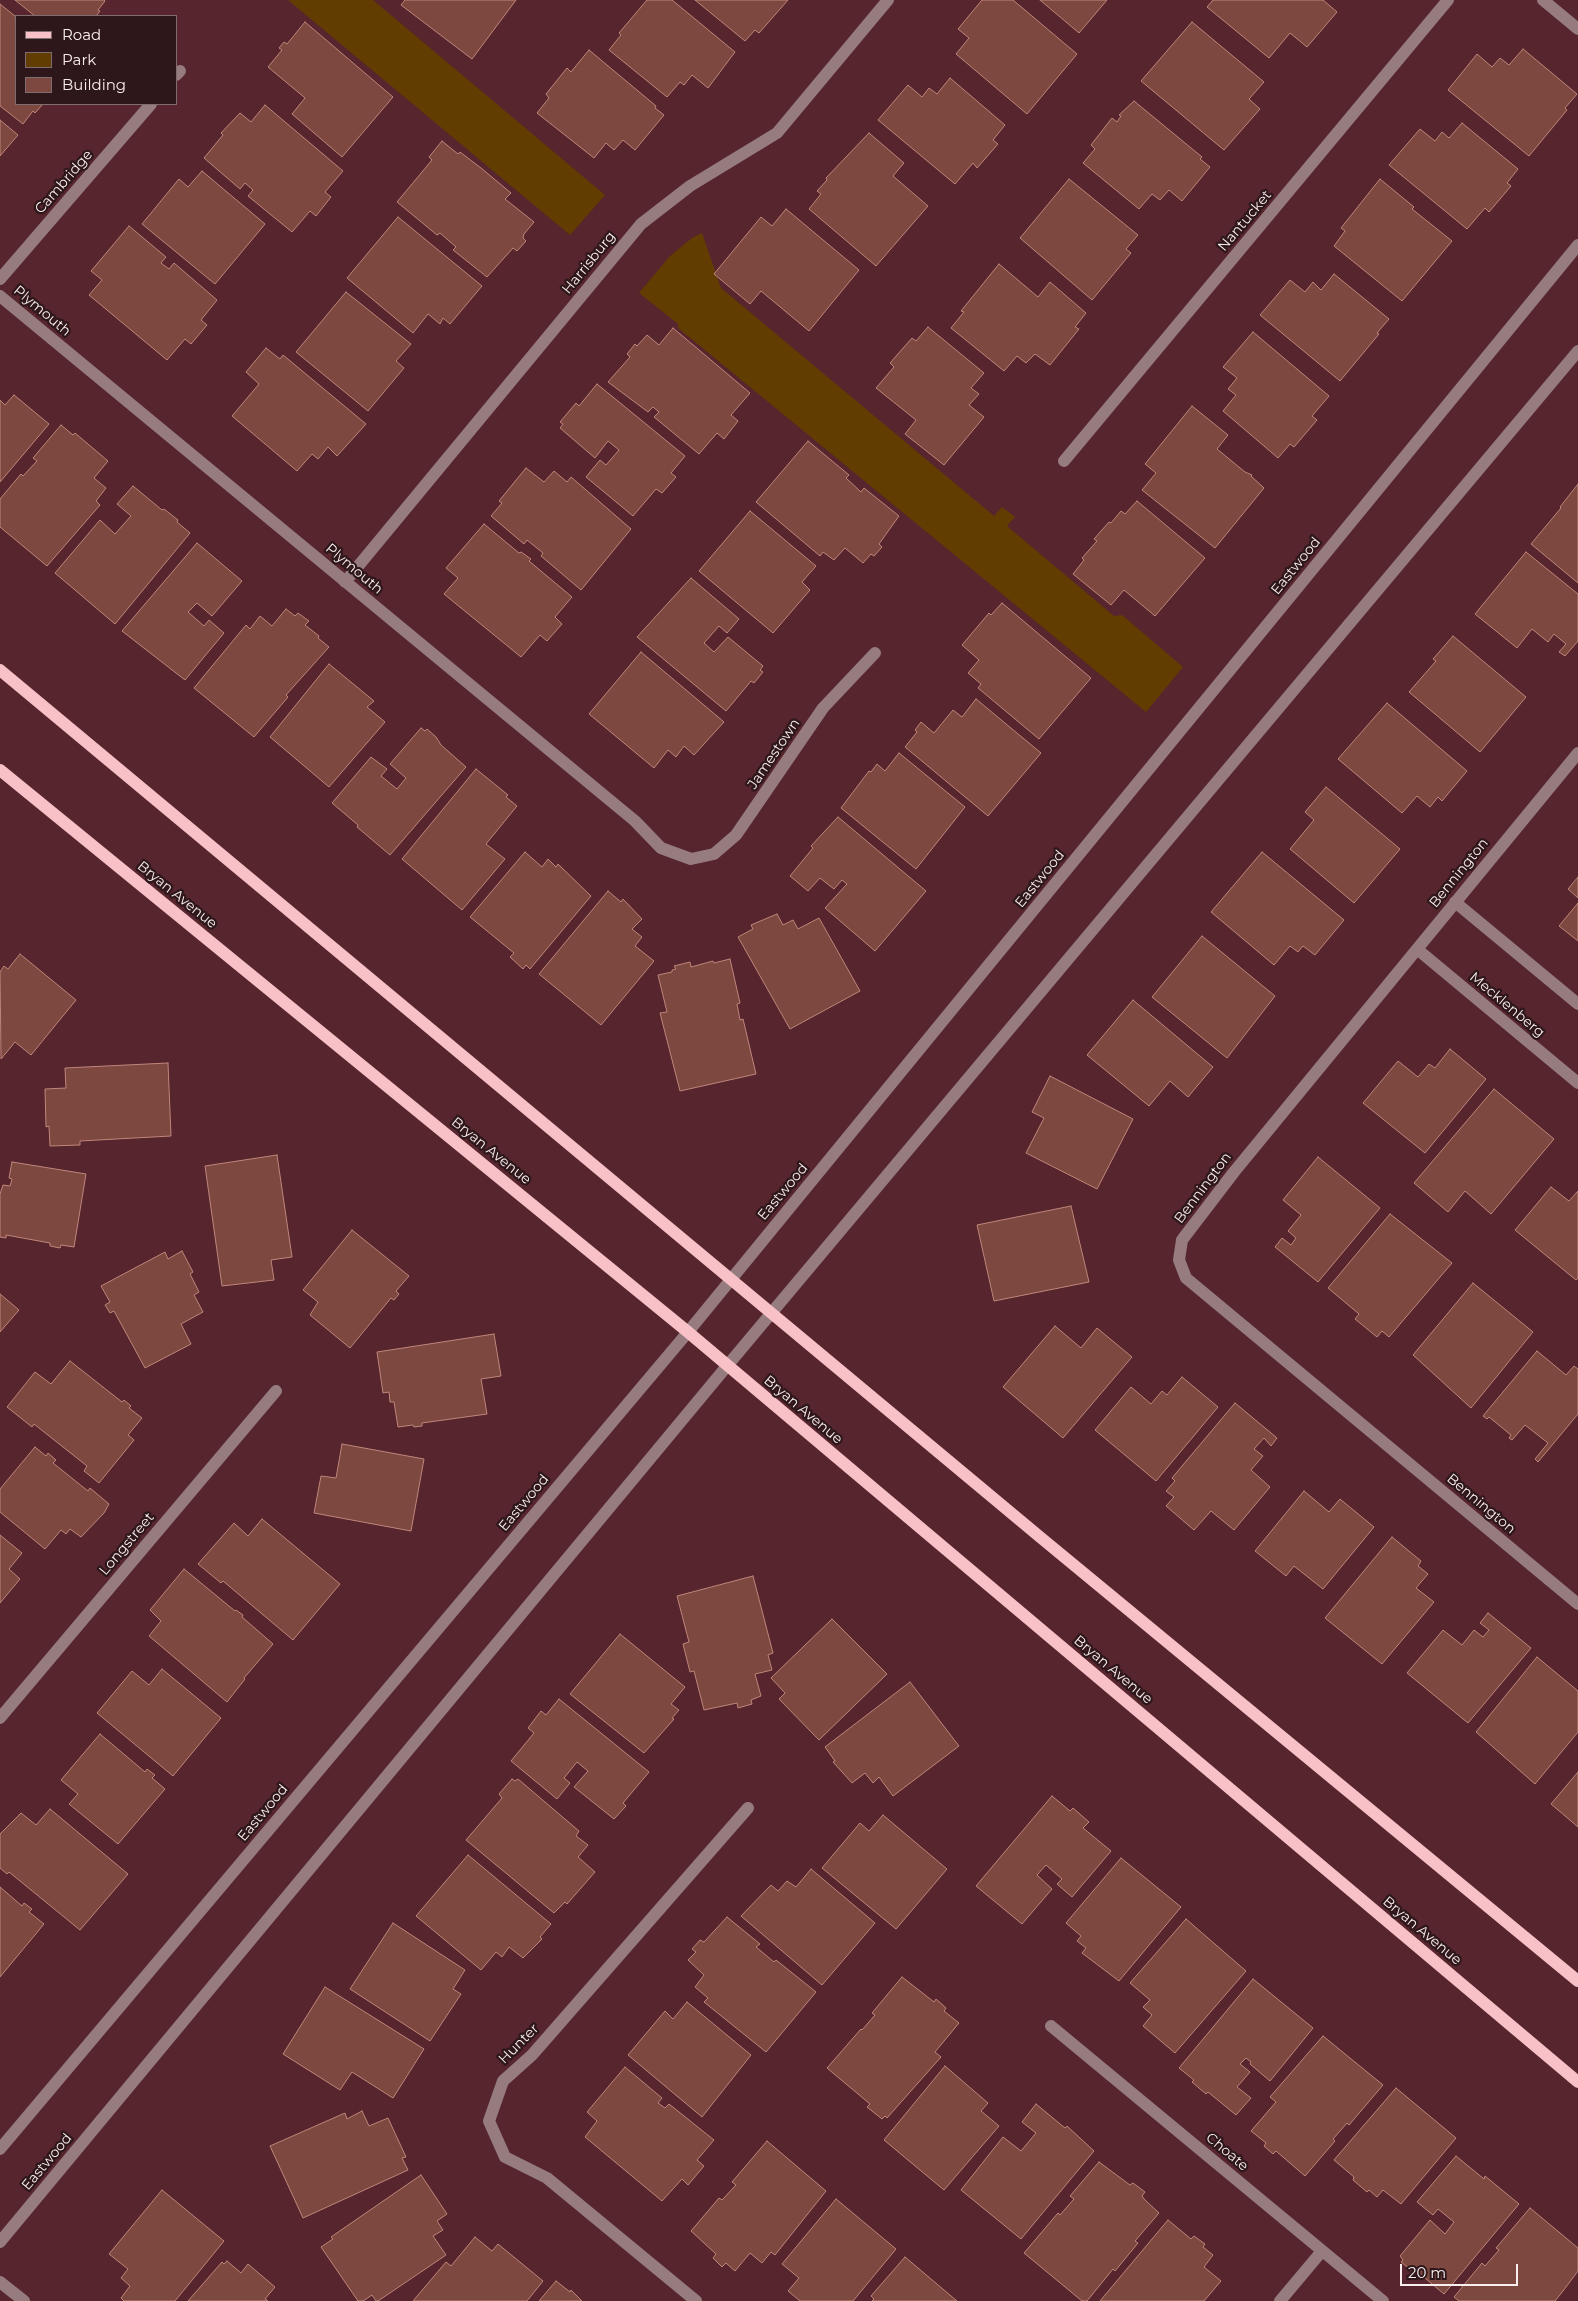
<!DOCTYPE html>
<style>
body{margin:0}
#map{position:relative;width:1578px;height:2301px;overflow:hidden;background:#56252d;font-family:Montserrat,sans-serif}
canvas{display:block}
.legend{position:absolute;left:15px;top:15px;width:162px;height:90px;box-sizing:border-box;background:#2d171a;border:1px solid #7f6d6f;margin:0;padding:6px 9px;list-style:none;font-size:15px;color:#faedee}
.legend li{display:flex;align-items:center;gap:10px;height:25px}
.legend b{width:25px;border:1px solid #7f6d6f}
.scale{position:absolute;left:1400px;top:2264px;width:118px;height:22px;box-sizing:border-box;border:2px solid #faedee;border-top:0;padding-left:6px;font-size:15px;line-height:18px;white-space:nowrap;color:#faedee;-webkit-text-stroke:4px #2d171a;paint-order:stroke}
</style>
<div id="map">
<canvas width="1578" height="2301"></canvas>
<ul class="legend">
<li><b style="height:6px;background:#f7c1c7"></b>Road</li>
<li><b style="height:14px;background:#623d01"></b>Park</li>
<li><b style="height:14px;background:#7c483f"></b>Building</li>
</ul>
<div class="scale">20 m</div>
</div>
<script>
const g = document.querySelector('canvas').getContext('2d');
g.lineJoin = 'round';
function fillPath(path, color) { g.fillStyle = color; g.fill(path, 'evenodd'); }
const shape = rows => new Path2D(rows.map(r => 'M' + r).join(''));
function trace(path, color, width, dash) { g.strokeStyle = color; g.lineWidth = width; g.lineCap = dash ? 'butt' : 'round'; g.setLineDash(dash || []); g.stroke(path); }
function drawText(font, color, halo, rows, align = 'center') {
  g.font = font + ' Montserrat,sans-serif'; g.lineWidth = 4.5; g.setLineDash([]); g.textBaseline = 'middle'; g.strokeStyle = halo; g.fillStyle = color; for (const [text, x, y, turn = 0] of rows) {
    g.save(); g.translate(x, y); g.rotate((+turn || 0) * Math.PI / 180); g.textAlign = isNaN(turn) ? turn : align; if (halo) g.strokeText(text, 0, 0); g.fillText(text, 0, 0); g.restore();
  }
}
const green = shape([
 [288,0,373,0,605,195,570,235],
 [702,233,721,288,994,516,1002,507,1015,517,1007,526,1114,616,1122,615,1183,667,1146,712,678,328,678,324,639,293,670,256,692,238]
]);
const building = shape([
 [15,0,104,0,105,1,98,10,100,11,96,16,35,16,15,0],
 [405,0,516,0,472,59,401,5,405,0],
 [647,0,672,0,735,52,708,88,692,75,684,85,680,82,667,97,609,50,621,35,619,33,647,0],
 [695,0,788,0,759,33,755,30,745,41,695,0],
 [982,0,1013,0,1077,54,1027,114,956,54,969,38,958,29,982,0],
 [1040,0,1107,0,1079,33,1040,0],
 [1213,0,1323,0,1337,12,1307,47,1290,33,1269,58,1207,7,1213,0],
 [0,4,16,17,16,104,43,104,35,113,33,111,23,124,0,106,0,4],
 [305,22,393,97,342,157,292,114,305,98,268,67,282,50,279,48,284,42,287,44,305,22],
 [1192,22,1264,82,1249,99,1260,109,1224,150,1141,81,1192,22],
 [1523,49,1577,94,1565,108,1567,110,1529,156,1448,90,1477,54,1492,67,1500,58,1509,65,1523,49],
 [589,50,656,106,655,108,664,115,635,150,623,140,614,150,606,143,594,158,537,113,549,98,546,94,567,68,571,72,589,50],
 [950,78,1005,125,993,140,998,144,977,168,973,163,955,184,878,120,908,85,922,97,929,88,937,94,950,78],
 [1134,101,1202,157,1200,159,1210,167,1182,201,1169,190,1160,200,1152,194,1139,209,1083,163,1095,149,1091,145,1112,118,1117,122,1121,116,1119,115,1134,101],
 [265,105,343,171,325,192,331,197,316,216,310,211,292,232,248,196,253,190,245,183,240,189,204,158,223,135,221,133,240,113,251,122,265,105],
 [0,120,18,135,0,156,0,120],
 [1462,123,1518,169,1507,183,1511,186,1489,212,1485,208,1467,229,1389,165,1420,129,1435,141,1442,132,1449,138,1462,123],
 [869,133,904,163,893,176,928,206,876,266,809,209,821,194,817,191,827,180,826,178,869,133],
 [442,141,458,154,460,152,481,168,511,193,505,199,534,222,524,234,523,238,526,241,517,251,513,248,487,277,453,250,456,247,440,233,437,235,397,202,432,160,429,157,442,141],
 [202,171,265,224,215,284,142,224,179,179,188,187,202,171],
 [1069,179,1138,235,1126,249,1131,253,1092,300,1020,238,1069,179],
 [1380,179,1414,207,1412,209,1452,241,1402,301,1334,246,1345,231,1341,228,1380,179],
 [786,209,859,270,809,331,761,291,750,304,714,274,761,217,772,226,786,209],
 [398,217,482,286,450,324,443,318,440,324,428,314,413,333,347,278,398,217],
 [129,226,166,257,161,263,169,269,174,263,217,300,201,320,207,325,191,344,185,339,167,360,89,295,102,280,91,271,129,226],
 [999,264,1038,297,1050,282,1086,313,1075,327,1079,329,1050,365,1035,354,1026,363,1017,356,1004,371,951,328,964,312,961,311,999,264],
 [1334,274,1389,319,1377,333,1379,334,1340,381,1260,315,1290,280,1305,292,1313,282,1321,290,1334,274],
 [346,292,411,344,396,361,404,368,368,411,296,352,346,292],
 [928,327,984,373,971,388,979,394,969,405,984,417,944,465,905,434,916,420,876,388,894,367,890,363,912,338,916,341,928,327],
 [673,328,750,393,731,415,738,421,724,439,717,433,699,454,654,417,659,412,653,407,648,412,608,382,630,357,627,354,635,344,637,346,647,335,659,345,673,328],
 [1253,332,1329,396,1312,416,1317,420,1294,447,1290,444,1278,458,1223,411,1236,395,1228,389,1237,378,1223,367,1253,332],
 [266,348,280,359,283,355,366,424,337,456,328,447,318,459,312,454,297,471,232,416,259,384,246,372,266,348],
 [597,384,685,456,671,473,676,477,662,493,656,489,633,516,586,477,600,460,606,465,619,450,608,441,595,458,560,428,563,424,560,422,576,403,579,406,597,384],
 [14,395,49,424,0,482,0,400,5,405,14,395],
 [1192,406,1228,435,1217,449,1245,472,1252,475,1251,476,1264,488,1215,548,1142,490,1156,473,1145,464,1192,406],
 [61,425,73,435,75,433,108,461,94,478,106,488,96,501,100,505,47,566,0,527,0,499,21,474,23,476,37,461,33,458,61,425],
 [808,441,849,475,846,478,861,492,864,488,899,516,879,544,882,547,874,556,871,554,863,563,845,548,834,560,823,552,820,556,756,502,808,441],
 [526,468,544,482,554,471,567,482,571,477,631,529,581,590,541,556,543,553,527,540,524,544,491,516,502,503,499,501,526,468],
 [1578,484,1578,583,1531,544,1561,508,1560,507,1578,484],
 [133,486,162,510,164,509,178,520,177,522,190,533,115,624,55,573,100,520,115,534,131,516,117,504,133,486],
 [1137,501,1205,558,1155,616,1124,590,1111,605,1073,574,1084,560,1082,558,1097,541,1094,539,1109,522,1111,523,1121,511,1125,514,1137,501],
 [750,511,816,566,802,582,810,590,773,633,699,571,750,511],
 [484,524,519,553,521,552,531,559,529,561,572,597,555,617,562,624,547,641,540,635,521,657,444,594,458,578,446,568,484,524],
 [197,543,242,581,212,616,197,603,188,612,204,626,209,620,224,633,185,680,122,631,197,543],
 [1526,552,1578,594,1578,641,1565,656,1559,652,1566,644,1554,634,1548,642,1532,629,1517,648,1475,614,1526,552],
 [691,578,739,619,727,633,719,626,704,643,714,652,728,637,763,666,760,670,763,672,754,683,751,681,726,711,637,637,691,578],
 [1002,603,1091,678,1039,739,978,688,981,684,968,673,979,660,962,645,989,613,991,615,1002,603],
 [286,609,295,616,298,613,309,621,305,625,319,636,318,638,329,647,286,695,288,697,254,737,194,688,246,625,250,629,260,616,272,626,286,609],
 [1453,636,1526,697,1480,752,1409,692,1436,661,1433,659,1453,636],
 [641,652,724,722,694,755,684,746,676,757,668,750,654,768,589,714,641,652],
 [329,664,374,701,367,707,385,722,329,787,270,737,329,664],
 [976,699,1041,753,988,816,905,747,917,732,915,730,921,722,934,733,953,710,962,717,976,699],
 [1387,703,1467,771,1442,801,1438,797,1430,807,1417,796,1402,813,1338,759,1387,703],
 [421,728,425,731,427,729,436,737,441,745,466,767,390,855,357,827,358,825,332,803,371,757,387,769,381,776,397,789,406,778,390,764,421,728],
 [899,753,965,807,916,869,841,808,869,771,871,772,877,764,885,771,899,753],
 [476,769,508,795,506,797,517,806,486,844,505,859,462,910,402,859,476,769],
 [1326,787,1400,849,1354,903,1290,849,1314,820,1305,812,1326,787],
 [838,817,926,891,875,951,825,908,847,884,842,880,834,889,820,878,808,891,790,876,813,848,811,846,838,817],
 [525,852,542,867,548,859,556,867,558,864,591,896,530,969,526,965,523,969,510,957,514,953,470,917,525,852],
 [1262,852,1344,920,1315,955,1303,946,1298,952,1290,946,1274,965,1211,912,1262,852],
 [1578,877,1578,898,1568,889,1578,877],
 [608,891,621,902,623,899,642,919,632,929,642,937,635,946,654,961,601,1025,539,974,608,891],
 [1578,903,1578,941,1559,926,1578,903],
 [777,914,783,925,793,920,798,929,819,918,860,991,790,1029,738,937,753,929,751,925,777,914],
 [1202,936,1275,996,1227,1058,1152,997,1202,936],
 [20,954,76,1000,31,1055,15,1042,1,1059,0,972,4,966,8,969,20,954],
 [730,959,740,1003,737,1004,740,1020,743,1019,756,1074,680,1091,660,1013,667,1012,658,975,672,972,672,970,676,969,674,966,690,962,691,967,713,961,714,963,730,959],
 [1133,1000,1213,1067,1188,1097,1170,1081,1149,1106,1087,1055,1133,1000],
 [1450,1049,1486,1079,1425,1153,1363,1103,1398,1061,1418,1077,1429,1064,1435,1068,1450,1049],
 [168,1063,171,1136,80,1141,80,1145,50,1146,49,1126,46,1127,45,1089,66,1088,65,1068,168,1063],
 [1050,1076,1133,1119,1097,1189,1026,1153,1044,1118,1032,1112,1050,1076],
 [1494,1089,1554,1139,1491,1214,1465,1191,1448,1212,1414,1183,1494,1089],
 [277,1155,292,1257,271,1260,274,1280,222,1286,205,1166,277,1155],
 [1318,1157,1380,1208,1318,1282,1275,1247,1282,1238,1291,1245,1296,1238,1288,1231,1301,1215,1283,1200,1318,1157],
 [12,1162,86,1174,74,1247,61,1245,60,1248,50,1246,50,1243,6,1235,6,1238,0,1237,0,1194,3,1185,10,1186,12,1179,9,1178,12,1162],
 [1551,1187,1569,1201,1578,1191,1578,1278,1576,1280,1515,1230,1551,1187],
 [1071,1206,1089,1282,994,1301,977,1225,1071,1206],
 [1390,1214,1452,1263,1389,1337,1382,1331,1377,1337,1355,1319,1359,1314,1328,1288,1390,1214],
 [352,1230,409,1276,396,1291,399,1294,394,1300,391,1298,350,1348,310,1315,318,1302,303,1290,352,1230],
 [182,1251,193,1272,190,1274,199,1292,194,1295,203,1312,181,1324,191,1344,145,1368,114,1311,110,1313,105,1305,110,1302,101,1286,165,1252,168,1259,182,1251],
 [1473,1283,1533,1332,1471,1408,1413,1355,1473,1283],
 [0,1294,19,1310,0,1332,0,1294],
 [1055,1326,1081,1348,1097,1328,1132,1357,1063,1438,1003,1387,1055,1326],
 [494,1334,501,1376,481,1379,487,1414,422,1423,422,1426,414,1427,413,1425,398,1427,394,1402,390,1402,389,1392,383,1393,377,1352,494,1334],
 [1537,1351,1566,1375,1574,1366,1578,1369,1578,1414,1538,1462,1535,1459,1548,1443,1525,1425,1512,1440,1509,1438,1511,1435,1489,1417,1487,1419,1483,1416,1537,1351],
 [70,1361,122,1402,124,1400,131,1406,129,1408,142,1418,128,1435,134,1440,99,1483,84,1471,87,1466,34,1424,32,1427,7,1407,35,1372,51,1384,70,1361],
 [1182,1377,1218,1407,1156,1481,1095,1430,1131,1387,1151,1404,1162,1391,1167,1395,1182,1377],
 [1235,1403,1277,1438,1271,1446,1264,1438,1254,1449,1263,1456,1251,1470,1270,1487,1234,1530,1211,1511,1194,1530,1166,1506,1174,1497,1166,1491,1175,1481,1172,1478,1235,1403],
 [342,1444,424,1459,411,1531,314,1513,321,1476,336,1478,342,1444],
 [35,1447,46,1456,48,1453,56,1460,53,1463,88,1491,90,1488,109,1504,104,1513,81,1537,70,1529,66,1534,61,1530,45,1549,0,1512,0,1489,35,1447],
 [1304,1491,1329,1512,1340,1499,1374,1527,1323,1589,1294,1566,1286,1576,1255,1551,1304,1491],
 [262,1519,340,1584,293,1640,223,1581,221,1583,198,1564,234,1523,248,1536,262,1519],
 [0,1535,22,1553,9,1569,20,1579,0,1603,0,1535],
 [1392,1537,1421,1561,1418,1566,1428,1574,1416,1588,1434,1602,1382,1664,1325,1618,1392,1537],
 [184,1569,235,1611,236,1610,243,1615,242,1617,273,1644,244,1678,245,1679,227,1702,149,1636,161,1621,150,1610,184,1569],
 [753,1576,773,1653,768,1655,772,1670,755,1674,761,1696,751,1700,752,1704,738,1708,737,1703,704,1710,694,1671,690,1672,683,1644,689,1642,677,1596,753,1576],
 [1488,1613,1531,1648,1468,1723,1407,1673,1443,1630,1462,1645,1474,1630,1483,1637,1489,1630,1480,1623,1488,1613],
 [832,1619,887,1674,819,1740,779,1699,785,1693,771,1678,832,1619],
 [620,1634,685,1687,671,1704,679,1710,672,1718,674,1719,644,1753,570,1694,620,1634],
 [1537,1657,1578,1691,1578,1732,1535,1784,1476,1732,1537,1657],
 [162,1669,221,1718,173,1776,97,1713,132,1671,149,1685,162,1669],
 [910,1682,959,1746,893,1796,879,1777,873,1783,865,1773,852,1783,833,1762,835,1761,825,1747,910,1682],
 [559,1699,649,1772,623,1803,626,1806,614,1819,574,1787,588,1771,577,1762,564,1778,570,1783,557,1799,511,1761,534,1733,528,1728,541,1711,546,1715,559,1699],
 [100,1734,145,1772,147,1769,155,1775,152,1778,165,1789,118,1844,69,1804,78,1794,61,1780,100,1734],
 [1578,1772,1578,1827,1551,1804,1578,1772],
 [512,1779,515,1781,518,1779,579,1831,576,1836,588,1845,578,1857,595,1872,567,1904,565,1902,554,1913,466,1840,502,1798,499,1794,512,1779],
 [1052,1796,1070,1811,1073,1808,1089,1822,1083,1828,1111,1851,1072,1897,1057,1884,1062,1879,1046,1865,1037,1875,1052,1889,1022,1924,976,1886,1052,1796],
 [50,1809,128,1874,80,1930,9,1872,7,1874,0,1868,0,1834,21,1813,36,1825,50,1809],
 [883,1815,947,1869,896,1929,822,1868,860,1823,869,1831,883,1815],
 [468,1855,551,1924,540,1937,542,1939,523,1958,509,1947,502,1957,496,1952,481,1970,416,1916,468,1855],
 [1121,1858,1181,1907,1119,1981,1082,1953,1086,1948,1077,1941,1081,1936,1066,1923,1121,1858],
 [811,1869,875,1923,822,1985,741,1916,771,1885,778,1891,787,1881,796,1887,811,1869],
 [0,1887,22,1906,24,1903,32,1909,29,1912,44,1924,0,1977,0,1887],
 [727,1917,760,1944,756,1947,774,1962,776,1960,816,1992,766,2052,704,2002,708,1998,695,1987,704,1975,688,1960,696,1952,692,1949,700,1940,704,1942,727,1917],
 [1186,1919,1246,1971,1175,2053,1143,2026,1152,2015,1143,2007,1150,2000,1130,1983,1186,1919],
 [393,1923,465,1970,453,1989,461,1994,430,2041,350,1989,393,1923],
 [902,1977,934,2002,936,1999,946,2008,944,2011,959,2023,935,2052,941,2057,887,2118,885,2116,882,2119,867,2107,870,2104,827,2068,861,2029,862,2030,875,2015,872,2013,902,1977],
 [1253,1979,1313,2028,1270,2081,1250,2064,1251,2062,1246,2058,1240,2064,1250,2072,1237,2087,1251,2098,1236,2115,1208,2092,1206,2094,1192,2082,1194,2080,1179,2068,1253,1979],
 [325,1987,424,2049,393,2098,352,2072,340,2090,283,2054,325,1987],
 [687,2002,751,2055,702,2117,628,2055,665,2011,673,2019,687,2002],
 [1323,2036,1383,2085,1349,2125,1347,2123,1333,2139,1335,2141,1305,2176,1276,2151,1273,2154,1264,2146,1266,2143,1251,2131,1276,2102,1270,2097,1323,2036],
 [945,2066,988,2103,981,2111,999,2126,944,2190,884,2140,945,2066],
 [625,2067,662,2098,658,2103,665,2108,669,2104,714,2140,697,2160,704,2166,688,2185,682,2179,662,2201,585,2137,597,2121,587,2112,625,2067],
 [1396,2088,1456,2138,1401,2204,1383,2190,1377,2197,1369,2190,1367,2192,1353,2180,1354,2177,1334,2160,1396,2088],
 [1036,2104,1065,2128,1067,2126,1094,2151,1021,2239,961,2190,1003,2137,1021,2151,1036,2133,1022,2122,1036,2104],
 [362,2111,369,2126,388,2118,406,2157,402,2158,408,2170,303,2218,270,2146,345,2113,347,2119,362,2111],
 [767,2141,826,2191,775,2255,771,2252,762,2263,750,2253,735,2271,726,2263,722,2267,713,2258,716,2254,691,2231,719,2198,722,2200,736,2185,732,2182,767,2141],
 [1456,2156,1484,2179,1485,2176,1519,2204,1444,2294,1413,2268,1411,2270,1401,2262,1403,2260,1400,2256,1430,2220,1445,2234,1454,2222,1438,2209,1433,2215,1417,2202,1456,2156],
 [1099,2162,1130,2185,1133,2183,1145,2192,1142,2196,1145,2200,1159,2213,1135,2241,1138,2243,1115,2271,1113,2269,1087,2301,1082,2301,1024,2253,1058,2213,1060,2215,1074,2199,1070,2196,1099,2162],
 [421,2175,447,2214,437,2221,443,2230,433,2236,446,2255,378,2301,376,2301,372,2295,363,2301,358,2301,321,2247,333,2239,331,2237,421,2175],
 [162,2190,224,2241,175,2301,124,2301,121,2298,130,2286,121,2278,128,2269,109,2254,162,2190],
 [836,2199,896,2249,853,2301,800,2301,788,2291,799,2278,782,2264,836,2199],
 [1530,2208,1578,2248,1578,2271,1563,2291,1555,2301,1459,2301,1454,2297,1482,2263,1485,2266,1499,2250,1496,2248,1530,2208],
 [1168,2220,1191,2239,1194,2236,1205,2244,1203,2247,1213,2255,1204,2267,1221,2281,1204,2301,1100,2301,1168,2220],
 [475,2237,492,2251,498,2244,543,2281,527,2301,413,2301,446,2262,451,2266,475,2237],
 [905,2257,957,2301,872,2301,874,2299,871,2296,905,2257],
 [227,2261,241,2273,248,2264,275,2287,265,2299,268,2301,188,2301,222,2262,224,2264,227,2261],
 [556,2281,570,2292,571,2290,582,2301,539,2301,556,2281]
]);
const minor = shape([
 [1543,0,1578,29],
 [176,75,180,71],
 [0,279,151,104],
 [0,296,635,821,661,848,691,859,714,854,736,835,823,708,875,653],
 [1064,461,1448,0],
 [345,582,641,224,690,186,777,133,888,0],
 [1578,753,1234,1172,1182,1240,1179,1260,1186,1278,1578,1604],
 [1455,902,1578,1004],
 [1417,949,1578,1083],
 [0,1718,276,1391],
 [1051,2026,1383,2301],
 [0,2149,688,1332,1578,245],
 [0,2242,727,1366,1578,351],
 [0,2282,24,2301],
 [696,2301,547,2178,505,2157,489,2121,503,2081,532,2055,748,1808],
 [1280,2301,1322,2251]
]);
const major = shape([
 [0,670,1040,1537,1578,1981],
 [0,770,688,1332,1578,2082]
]);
const streetNames = [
 ["Cambridge",64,182,-49],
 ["Nantucket",1245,221,-50],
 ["Harrisburg",589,263,-51],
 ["Plymouth",42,311,40],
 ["Eastwood",1296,566,-51],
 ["Plymouth",354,569,40],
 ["Jamestown",774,754,-56],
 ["Bennington",1459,873,-51],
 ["Eastwood",1040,879,-51],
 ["Bryan Avenue",177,895,39],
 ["Mecklenberg",1507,1005,40],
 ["Bryan Avenue",491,1151,39],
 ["Bennington",1203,1188,-53],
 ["Eastwood",783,1192,-50],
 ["Bryan Avenue",803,1410,40],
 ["Eastwood",524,1503,-50],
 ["Bennington",1481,1504,40],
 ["Longstreet",127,1544,-50],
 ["Bryan Avenue",1113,1670,40],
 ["Eastwood",263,1813,-50],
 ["Bryan Avenue",1422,1931,40],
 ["Hunter",519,2044,-45],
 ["Choate",1227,2152,40],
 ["Eastwood",47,2162,-50]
];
fillPath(green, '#623d01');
fillPath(building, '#7c483f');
trace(building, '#c0867b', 1);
trace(minor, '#977c7f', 12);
trace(major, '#f7c1c7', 12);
drawText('14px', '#faedee', '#2d171a', streetNames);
</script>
